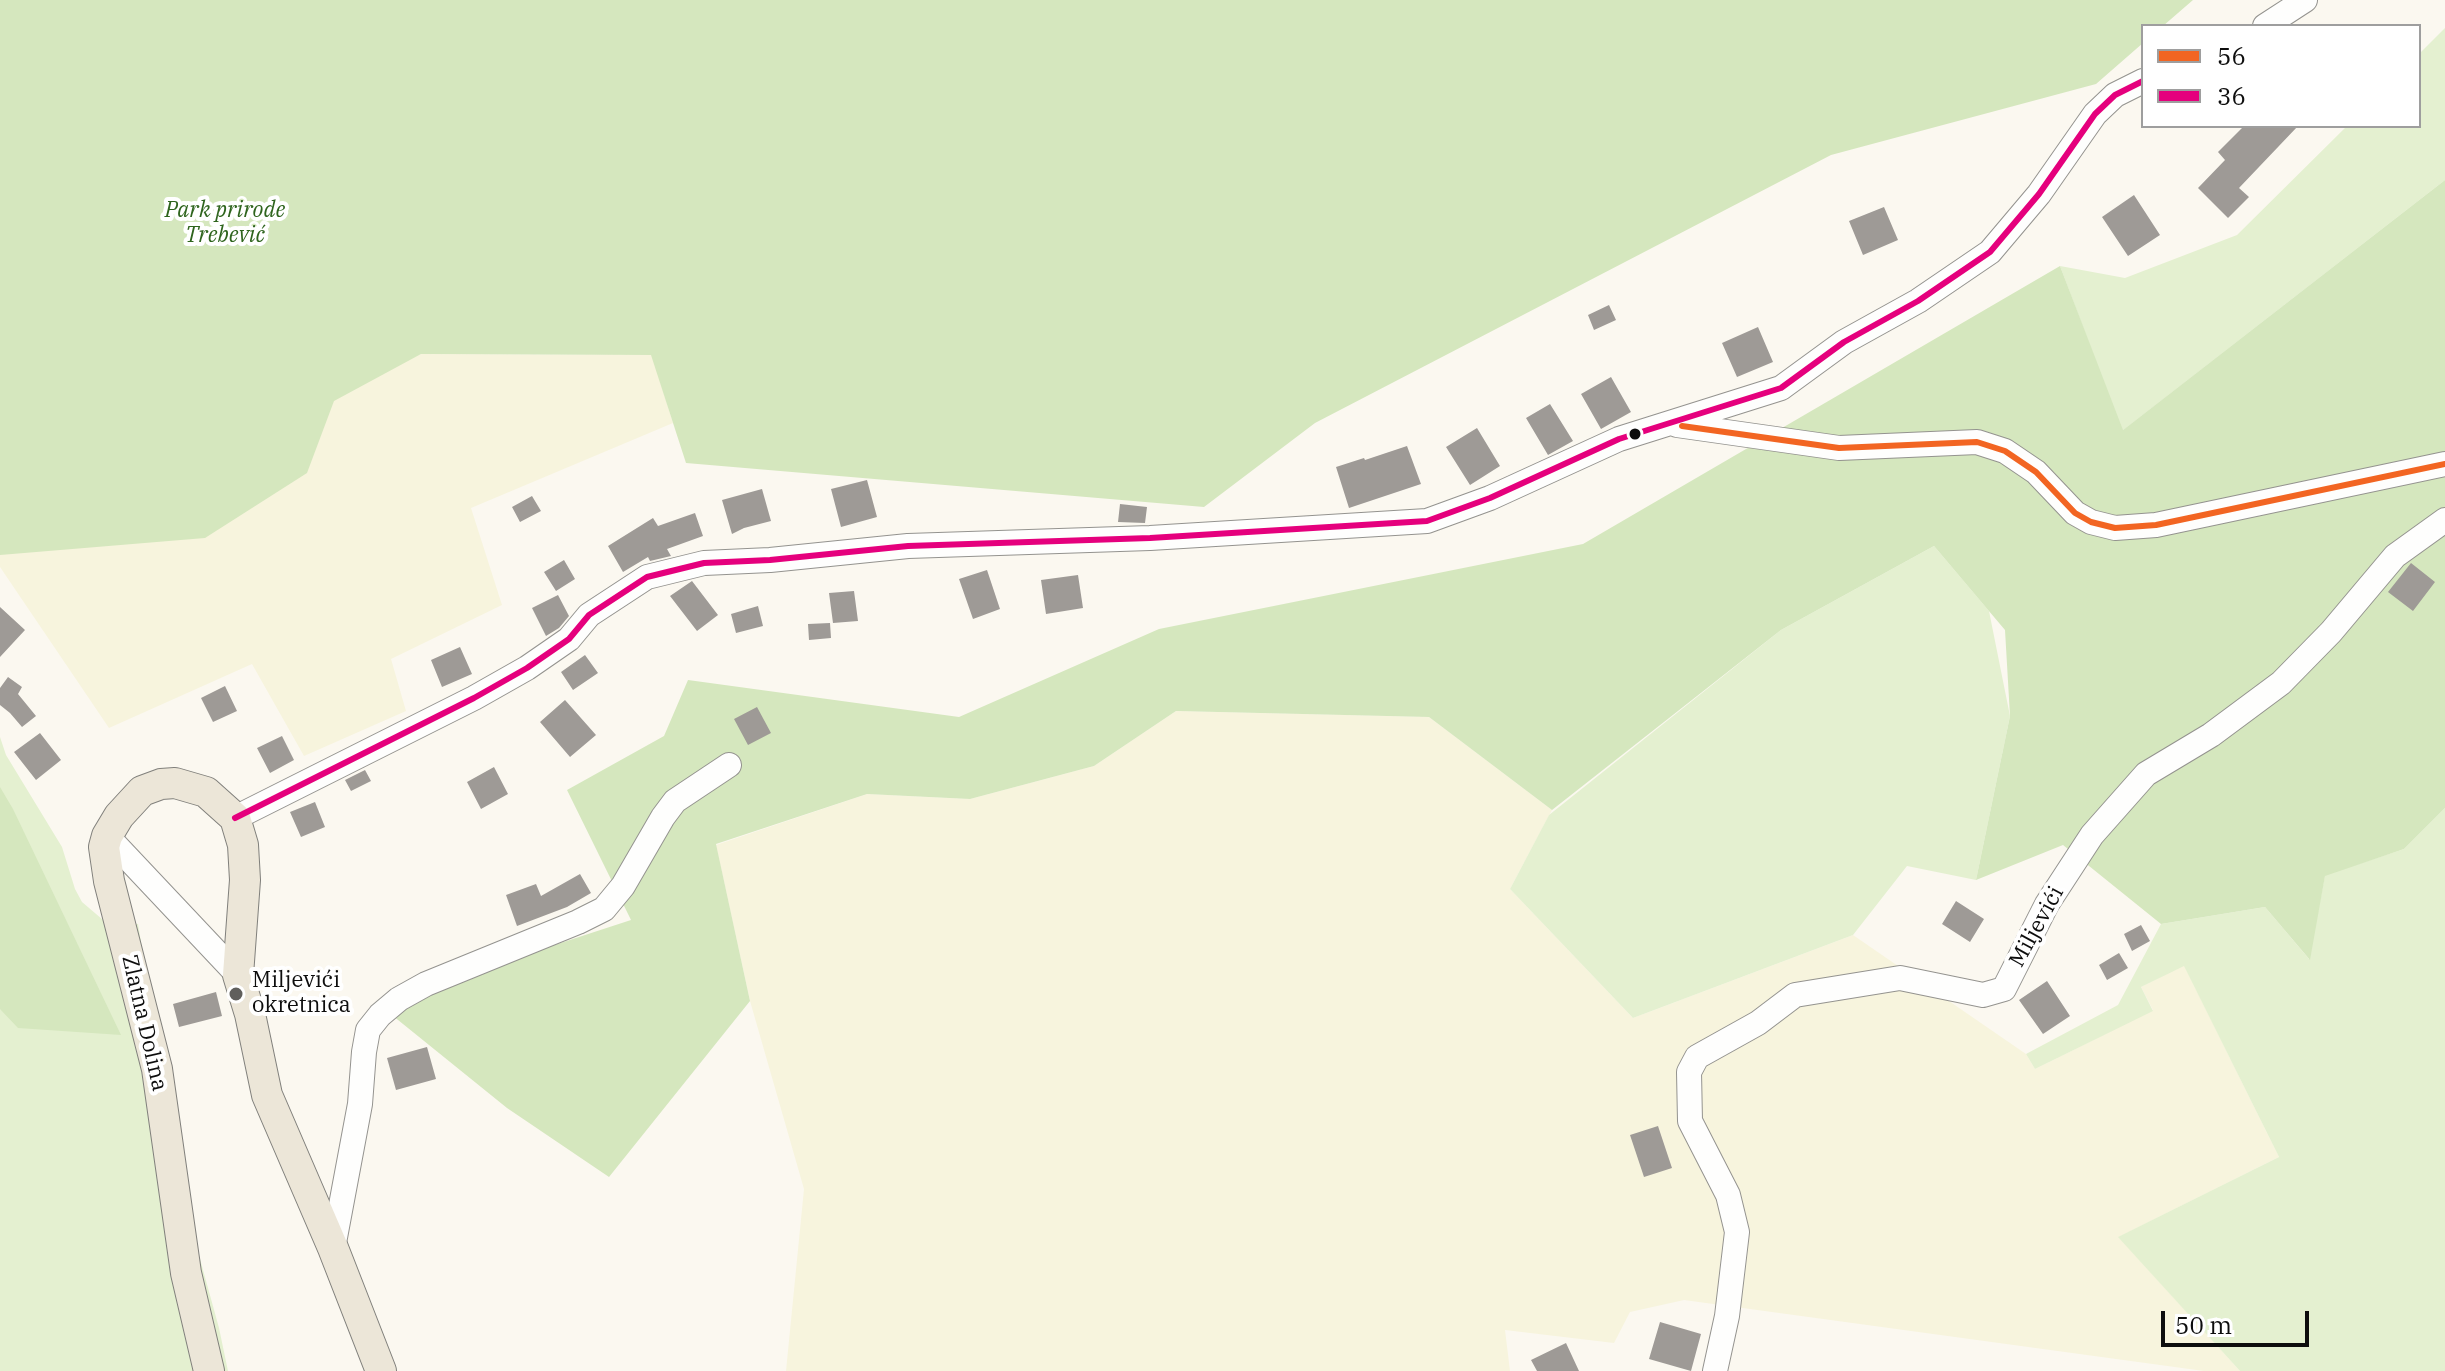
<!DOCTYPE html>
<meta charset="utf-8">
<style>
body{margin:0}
#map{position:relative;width:2445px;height:1371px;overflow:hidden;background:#fbf8f0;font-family:"IBM Plex Serif",serif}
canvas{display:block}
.legend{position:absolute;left:2141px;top:24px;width:280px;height:104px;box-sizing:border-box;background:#fff;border:2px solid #9e9e9e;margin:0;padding:10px 14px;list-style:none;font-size:24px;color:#0d0d0d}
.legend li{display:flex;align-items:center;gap:16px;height:40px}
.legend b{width:40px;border:2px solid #9e9e9e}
.scale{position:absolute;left:2161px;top:1311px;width:148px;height:36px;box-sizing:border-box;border:4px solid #0d0d0d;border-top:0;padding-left:10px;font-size:24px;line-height:28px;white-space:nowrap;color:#0d0d0d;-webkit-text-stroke:6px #fff;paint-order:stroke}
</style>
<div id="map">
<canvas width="2445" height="1371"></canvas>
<ul class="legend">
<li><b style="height:10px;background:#f26522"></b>56</li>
<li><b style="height:10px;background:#e5007d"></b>36</li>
</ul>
<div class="scale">50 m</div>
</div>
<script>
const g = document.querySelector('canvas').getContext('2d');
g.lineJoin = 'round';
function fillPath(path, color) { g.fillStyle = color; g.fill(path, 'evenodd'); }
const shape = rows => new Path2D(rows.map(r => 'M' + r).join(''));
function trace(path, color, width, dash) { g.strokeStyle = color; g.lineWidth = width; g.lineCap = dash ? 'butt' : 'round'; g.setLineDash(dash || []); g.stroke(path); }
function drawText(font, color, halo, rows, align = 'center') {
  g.font = font + ' "IBM Plex Serif",serif'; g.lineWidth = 8; g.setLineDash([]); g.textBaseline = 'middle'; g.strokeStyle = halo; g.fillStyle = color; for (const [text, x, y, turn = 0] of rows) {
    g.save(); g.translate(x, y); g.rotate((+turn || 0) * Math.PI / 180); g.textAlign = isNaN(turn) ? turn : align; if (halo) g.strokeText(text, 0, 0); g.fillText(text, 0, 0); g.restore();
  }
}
const farmland = shape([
 [421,354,652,355,673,423,471,508,502,605,391,659,406,711,304,756,252,664,109,728,0,567,0,555,329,392],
 [1176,711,1429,717,1552,810,1510,889,1633,1018,1853,935,2026,1054,2035,1069,2153,1010,2141,987,2184,965,2279,1157,2119,1237,2240,1371,2204,1371,1684,1300,1630,1312,1614,1343,1505,1330,1510,1371,786,1371,804,1189,750,1001,716,845,867,794,970,799,1094,766]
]);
const green = shape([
 [2445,28,2445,180,2122,431,2060,266,2125,278,2237,235,2347,126,2419,126,2419,54],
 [1934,546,1989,611,2010,716,1976,880,1907,866,1853,935,1633,1018,1510,889,1549,815,1781,630],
 [0,737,6,755,62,847,75,889,82,902,109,925,138,924,161,1062,197,1248,219,1328,228,1371,0,1371],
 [2445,808,2445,1371,2240,1371,2118,1237,2279,1157,2184,966,2141,987,2153,1011,2035,1069,2026,1054,2118,1005,2161,924,2265,907,2309,959,2325,875,2404,849]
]);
const forest = shape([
 [0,0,2193,0,2163,26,2143,26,2143,43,2096,84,1831,155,1315,423,1204,507,686,463,651,355,421,354,334,401,307,473,205,538,0,555],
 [2445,180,2445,808,2404,849,2325,876,2310,960,2265,907,2161,924,2063,845,1976,880,2010,716,2005,630,1934,546,1781,630,1552,810,1429,717,1176,711,1094,766,970,799,867,794,716,844,750,1001,609,1177,507,1108,377,1003,631,920,567,790,664,736,688,680,959,717,1159,629,1583,544,2060,266,2123,430],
 [0,787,13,809,121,1035,18,1028,0,1009]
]);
const building = shape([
 [2244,126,2298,126,2239,188,2249,197,2228,218,2198,188,2225,160,2218,152],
 [2134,195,2160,235,2128,256,2102,217],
 [1884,207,1898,240,1863,255,1849,221],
 [1609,305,1616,320,1594,330,1588,315],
 [1758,327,1773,362,1737,377,1722,343],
 [1611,377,1631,412,1601,429,1581,394],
 [1550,404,1573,441,1548,455,1526,418],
 [1477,428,1500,466,1470,485,1446,447],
 [1407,446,1421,484,1349,508,1336,467,1364,458,1365,460],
 [867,480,877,517,841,527,831,489],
 [762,489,771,521,744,528,732,534,722,500],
 [532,496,541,511,520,522,512,507],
 [1120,504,1147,507,1145,523,1118,522],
 [695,513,703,536,667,549,671,556,650,561,648,557,623,572,608,546,653,518,658,526],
 [564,560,575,579,556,591,544,572],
 [2411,563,2435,582,2413,611,2388,592],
 [987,570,1000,609,973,619,959,579],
 [1078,575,1083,608,1046,614,1041,580],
 [692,581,718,615,697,631,670,596],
 [854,591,858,621,833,623,829,593],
 [558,595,569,616,559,628,546,636,532,608],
 [758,606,763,626,736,633,731,614],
 [0,607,25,630,0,657],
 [830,623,831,638,809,640,808,624],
 [460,647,472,674,442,687,431,660],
 [585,655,598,673,573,690,561,672],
 [8,677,22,687,18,694,36,716,22,727,10,713,0,705,0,688],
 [225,686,237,711,213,722,201,698],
 [565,700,596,735,570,757,540,722],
 [757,707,771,733,748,745,734,719],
 [40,733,61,760,36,780,14,752],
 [282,736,294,760,270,773,257,748],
 [494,767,508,794,481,809,467,782],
 [365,770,371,781,351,791,345,780],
 [315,802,325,827,301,837,290,812],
 [580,874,591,893,567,907,517,926,506,895,536,884,541,896],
 [1956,901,1984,919,1970,942,1942,924],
 [2141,925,2150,941,2132,951,2124,934],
 [2119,953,2128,968,2107,980,2099,965],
 [2047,981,2070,1016,2043,1034,2019,1000],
 [216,992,222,1016,179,1027,173,1004],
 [427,1047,436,1079,396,1090,387,1058],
 [1658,1126,1672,1168,1644,1177,1630,1135],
 [1660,1322,1701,1334,1691,1371,1649,1359],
 [1566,1343,1579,1371,1537,1371,1531,1360]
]);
const minor = shape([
 [2265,26,2305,0],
 [1677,425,1839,448,1977,442,2005,451,2036,472,2075,513,2091,522,2115,528,2156,525,2445,464],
 [235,818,474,698,527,668,569,639,589,615,647,577,704,563,770,560,908,546,1150,538,1427,521,1490,498,1619,439,1781,388,1844,342,1918,301,1990,252,2039,194,2095,114,2115,95,2143,81],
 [107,836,238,975],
 [333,1248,360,1104,364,1052,368,1030,380,1015,399,999,426,984,578,922,604,909,623,886,663,817,675,801,729,765],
 [1715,1371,1727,1316,1737,1232,1728,1195,1690,1121,1689,1072,1697,1057,1758,1023,1795,995,1900,978,1983,995,2004,989,2047,904,2092,835,2146,774,2211,735,2281,683,2331,632,2395,556,2445,520]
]);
const major = shape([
 [209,1371,186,1273,157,1069,109,881,104,847,107,836,119,816,142,791,161,784,175,783,206,792,235,818,243,845,245,880,238,975,250,1014,267,1095,333,1248,381,1371]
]);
const bus1 = shape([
 [1682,426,1839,448,1977,442,2005,451,2036,472,2075,513,2091,522,2115,528,2156,525,2445,464]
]);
const bus2 = shape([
 [235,818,474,698,527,668,569,639,589,615,647,577,704,563,770,560,908,546,1150,538,1427,521,1490,498,1619,439,1781,388,1844,342,1918,301,1990,252,2039,194,2095,114,2115,95,2143,81]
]);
const markers = [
 [1635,434,7,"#0d0d0d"],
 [236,994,8,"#605f5c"]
];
const parkNames = [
 ["Park prirode",225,211],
 ["Trebević",225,236]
];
const streetNames = [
 ["Miljevići",2037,927,-61],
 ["Zlatna Dolina",144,1023,77]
];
const poiNames = [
 ["Miljevići",252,981],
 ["okretnica",252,1006]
];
fillPath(farmland, '#f7f4dd');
fillPath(green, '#e4f0d0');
fillPath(forest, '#d5e7be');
fillPath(building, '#9e9a96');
trace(minor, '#94938f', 26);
trace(major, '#81807c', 32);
trace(minor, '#fefefd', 24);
trace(major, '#ece6d8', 30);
trace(bus1, '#f26522', 6);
trace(bus2, '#e5007d', 6);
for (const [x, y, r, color] of markers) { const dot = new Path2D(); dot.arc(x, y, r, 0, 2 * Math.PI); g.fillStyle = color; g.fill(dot); trace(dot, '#fff', 3); }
drawText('italic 22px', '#2e641d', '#fff', parkNames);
drawText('22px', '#0d0d0d', '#fff', streetNames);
drawText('22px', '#0d0d0d', '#fff', poiNames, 'left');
</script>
